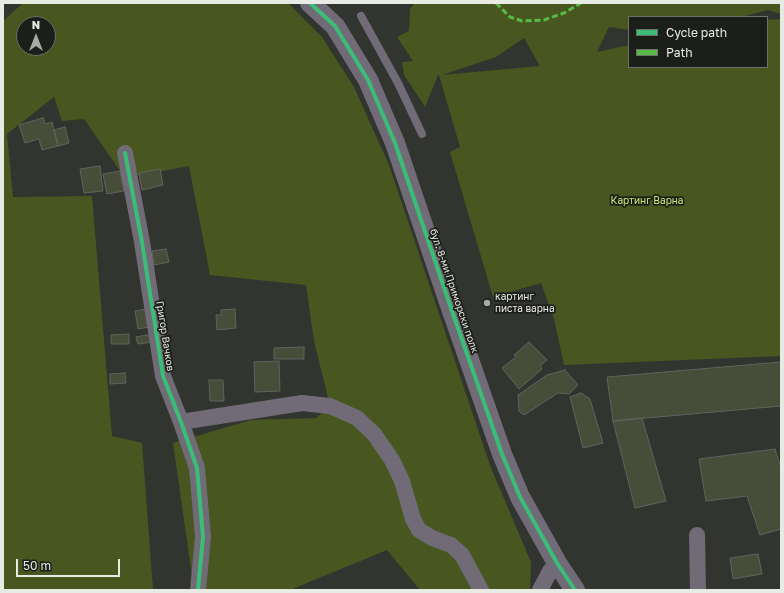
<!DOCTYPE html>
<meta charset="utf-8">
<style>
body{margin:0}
#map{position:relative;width:784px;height:593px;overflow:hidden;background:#32342f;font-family:"Golos Text",sans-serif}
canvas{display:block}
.frame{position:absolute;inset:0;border:4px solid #e8ebe3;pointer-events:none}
.legend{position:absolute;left:628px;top:16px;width:140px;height:52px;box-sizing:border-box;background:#1c1e19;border:1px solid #6e706a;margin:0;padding:5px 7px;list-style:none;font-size:12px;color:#e8ebe3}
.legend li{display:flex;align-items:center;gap:8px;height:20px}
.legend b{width:20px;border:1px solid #6e706a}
.north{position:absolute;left:16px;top:16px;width:40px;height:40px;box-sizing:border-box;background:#1c1e19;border:1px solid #6e706a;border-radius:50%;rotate:0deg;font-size:11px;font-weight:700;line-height:16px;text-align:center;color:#e8ebe3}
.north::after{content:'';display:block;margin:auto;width:14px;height:18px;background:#a8aba4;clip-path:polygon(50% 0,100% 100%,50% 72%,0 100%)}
.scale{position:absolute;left:16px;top:559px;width:104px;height:18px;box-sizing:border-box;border:2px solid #e8ebe3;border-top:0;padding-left:5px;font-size:12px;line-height:14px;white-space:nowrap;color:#e8ebe3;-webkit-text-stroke:3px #1c1e19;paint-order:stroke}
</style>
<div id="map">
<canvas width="784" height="593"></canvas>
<div class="frame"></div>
<ul class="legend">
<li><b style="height:5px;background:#3abd76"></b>Cycle path</li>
<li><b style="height:5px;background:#58b947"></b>Path</li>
</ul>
<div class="north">N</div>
<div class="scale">50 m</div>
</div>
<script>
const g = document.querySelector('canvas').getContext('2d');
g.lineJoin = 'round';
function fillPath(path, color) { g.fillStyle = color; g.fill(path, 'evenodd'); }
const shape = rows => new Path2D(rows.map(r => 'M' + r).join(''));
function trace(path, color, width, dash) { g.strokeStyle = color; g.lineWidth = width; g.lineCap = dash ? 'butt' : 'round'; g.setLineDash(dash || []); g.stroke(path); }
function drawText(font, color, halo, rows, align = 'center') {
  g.font = font + ' "Golos Text",sans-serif'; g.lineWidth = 3.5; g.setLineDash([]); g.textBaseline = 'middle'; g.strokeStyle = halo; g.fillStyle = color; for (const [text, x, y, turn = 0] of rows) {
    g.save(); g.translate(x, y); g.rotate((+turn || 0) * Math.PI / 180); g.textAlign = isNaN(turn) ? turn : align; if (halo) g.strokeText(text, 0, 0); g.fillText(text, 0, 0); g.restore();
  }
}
const green = shape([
 [23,3,288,3,322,37,354,87,389,165,491,468,531,562,530,590,420,590,387,550,290,590,194,590,173,443,251,420,316,418,330,406,314,341,306,285,210,275,189,166,125,178,84,119,62,121,54,97,7,134,13,197,92,196,112,436,142,443,153,590,3,590,3,21],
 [24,24,48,24,48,48,24,48],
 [415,3,781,3,781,14,768,10,741,17,629,17,629,30,609,27,597,52,629,45,629,67,767,67,767,20,781,19,781,356,564,365,554,319,541,283,493,297,450,152,460,147,439,75,438,75,425,107,404,75,402,62,413,61,397,37,409,31,410,9],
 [524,38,540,66,442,75,496,57]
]);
const building = shape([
 [43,118,45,124,52,122,58,146,42,150,39,139,25,143,19,125,43,118],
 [65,127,69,143,58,146,54,130,65,127],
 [100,166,103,191,84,193,80,169,100,166],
 [160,169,163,185,142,190,139,173,160,169],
 [120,171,124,191,107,194,103,174,120,171],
 [166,249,169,262,154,265,152,251,166,249],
 [146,309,149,327,138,329,135,311,146,309],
 [235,309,236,328,217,330,216,315,221,315,221,310,235,309],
 [129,334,129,344,111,344,111,335,129,334],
 [152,334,153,342,138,344,136,337,152,334],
 [529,342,547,360,540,366,542,369,519,389,502,368,516,357,514,355,529,342],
 [304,347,304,359,274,359,274,348,304,347],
 [279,361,280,391,255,392,254,362,279,361],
 [781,362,781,406,613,421,607,377,781,362],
 [565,370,578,385,569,394,558,393,524,415,519,411,518,395,547,375,565,370],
 [125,373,126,383,110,384,110,374,125,373],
 [209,380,223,380,224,401,210,401,209,380],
 [581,393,590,399,603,443,583,448,570,397,581,393],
 [642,418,666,501,635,508,613,421,642,418],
 [775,449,781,468,781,529,760,535,747,496,706,501,699,459,775,449],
 [758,554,762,574,733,579,730,558,758,554]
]);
const service = shape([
 [361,16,398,83,422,134]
]);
const minor = shape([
 [125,153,142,242,163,376,181,422,197,468,203,537,198,590],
 [181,422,302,403,330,406,357,418,374,434,392,460,402,481,413,519,419,530,432,538,451,545,462,555,481,590],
 [697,535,698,590],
 [540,590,550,571,557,563]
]);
const tertiary = shape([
 [310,3,335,26,368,80,395,143,452,311,502,454,520,497,557,563,575,590]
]);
const quiet = shape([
 [496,3,510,17,522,21,544,20,564,13,581,3]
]);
const cycleway = shape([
 [310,3,335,26,368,80,395,143,452,311,502,454,520,497,557,563,575,590],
 [125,153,142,242,163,376,181,422,197,468,203,537,198,590]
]);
const markers = [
 [487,303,4,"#a8aba4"]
];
const parkNames = [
 ["Картинг Варна",647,201]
];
const streetNames = [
 ["бул. 8-ми Приморски полк",454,291,71],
 ["Григор Вачков",165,336,81]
];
const poiNames = [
 ["картинг",495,297],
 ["писта варна",495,309]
];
fillPath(green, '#47571f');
fillPath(building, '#484d3a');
trace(building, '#61635e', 1);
trace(service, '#706b77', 8);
trace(minor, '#706b77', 16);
trace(tertiary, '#706b77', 20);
trace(quiet, '#58b947', 3, [6, 3]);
trace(cycleway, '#3abd76', 4);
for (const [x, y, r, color] of markers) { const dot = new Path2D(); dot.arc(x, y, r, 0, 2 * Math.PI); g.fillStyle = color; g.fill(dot); trace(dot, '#1c1e19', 1.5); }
drawText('10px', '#c7ec76', '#1c1e19', parkNames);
drawText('10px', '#e8ebe3', '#1c1e19', streetNames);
drawText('10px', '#e8ebe3', '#1c1e19', poiNames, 'left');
</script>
